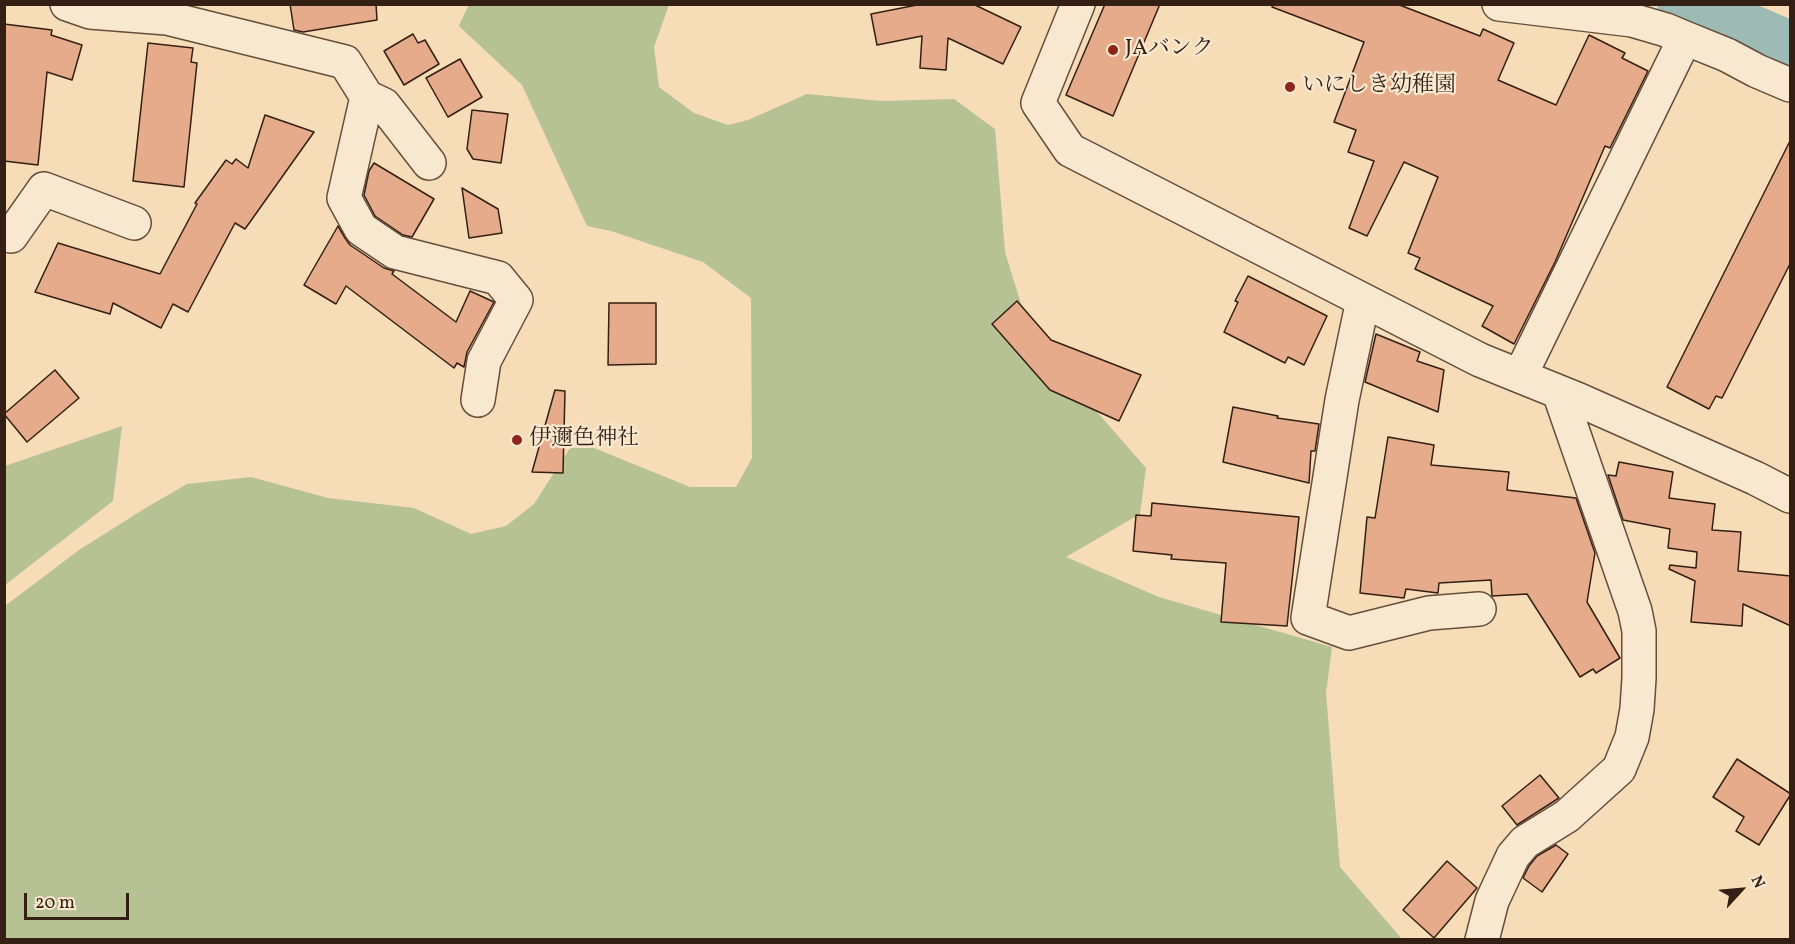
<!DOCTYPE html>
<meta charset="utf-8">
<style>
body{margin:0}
#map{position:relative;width:1795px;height:944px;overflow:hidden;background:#f6dcb7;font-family:Vollkorn,serif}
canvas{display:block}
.frame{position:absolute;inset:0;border:6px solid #331f13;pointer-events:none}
.north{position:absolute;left:1711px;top:860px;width:60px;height:60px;-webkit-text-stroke:4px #f9e8d0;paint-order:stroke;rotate:64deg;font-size:16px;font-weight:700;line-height:24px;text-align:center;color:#331f13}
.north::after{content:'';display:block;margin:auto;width:21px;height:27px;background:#331f13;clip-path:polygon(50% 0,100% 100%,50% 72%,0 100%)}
.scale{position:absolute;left:24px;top:893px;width:105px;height:27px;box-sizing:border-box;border:3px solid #331f13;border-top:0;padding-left:8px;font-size:18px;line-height:21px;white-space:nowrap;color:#331f13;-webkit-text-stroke:4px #f9e8d0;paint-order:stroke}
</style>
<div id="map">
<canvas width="1795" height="944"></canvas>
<div class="frame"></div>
<div class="north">N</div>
<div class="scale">20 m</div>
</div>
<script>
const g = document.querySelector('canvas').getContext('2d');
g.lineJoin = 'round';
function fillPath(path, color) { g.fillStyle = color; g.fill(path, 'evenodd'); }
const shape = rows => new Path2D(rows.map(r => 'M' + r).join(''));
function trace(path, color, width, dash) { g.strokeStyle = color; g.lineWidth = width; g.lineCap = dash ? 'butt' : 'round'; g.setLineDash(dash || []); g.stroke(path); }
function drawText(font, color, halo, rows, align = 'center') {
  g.font = font + ' Vollkorn,"Noto Serif JP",serif'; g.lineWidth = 4.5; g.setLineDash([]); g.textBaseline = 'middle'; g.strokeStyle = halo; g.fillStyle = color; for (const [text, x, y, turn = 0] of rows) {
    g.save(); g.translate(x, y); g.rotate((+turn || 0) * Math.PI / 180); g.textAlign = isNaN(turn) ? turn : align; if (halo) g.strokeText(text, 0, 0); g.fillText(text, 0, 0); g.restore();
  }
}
const green = shape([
 [469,4,669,5,654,47,659,87,694,113,728,125,748,120,807,94,881,101,954,99,995,129,1005,252,1031,336,1146,468,1140,514,1066,557,1159,597,1332,647,1326,693,1340,867,1402,939,5,940,5,606,79,550,144,509,187,484,251,477,328,498,414,508,471,534,506,526,534,504,570,448,594,448,690,487,736,487,752,458,751,298,703,262,611,231,587,226,522,85,459,26],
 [122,426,113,501,5,585,5,466]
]);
const river = shape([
 [1689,4,1745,34,1790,53]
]);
const building = shape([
 [290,4,376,4,377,20,303,32,294,30,290,4],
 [922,4,973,4,1021,27,1003,64,948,38,946,70,920,68,922,36,877,45,871,14,922,4],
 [1105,4,1160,4,1113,116,1066,95,1105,4],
 [1273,4,1397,4,1480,36,1483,29,1514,43,1498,80,1556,105,1589,35,1625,53,1622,58,1648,71,1610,148,1605,146,1555,262,1514,344,1482,326,1493,306,1415,269,1420,258,1408,253,1438,177,1404,162,1367,236,1349,228,1374,161,1348,152,1356,130,1334,122,1364,42,1272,7,1273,4],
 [4,24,52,30,51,35,82,45,72,80,47,72,38,165,4,161,4,24],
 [413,34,418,43,425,40,439,64,404,85,384,51,413,34],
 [148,43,193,48,191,62,197,63,184,187,133,181,148,43],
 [460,59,482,97,448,117,426,78,460,59],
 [472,110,508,114,501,163,473,159,467,149,472,110],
 [265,115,314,132,245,229,235,223,188,312,173,304,161,328,113,303,110,314,35,292,58,243,160,274,197,204,195,203,226,160,232,164,236,159,248,168,265,115],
 [1791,139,1791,262,1722,398,1716,396,1709,409,1667,387,1791,139],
 [374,163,434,199,412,237,403,235,375,216,364,195,369,171,374,163],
 [462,188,498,209,502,233,469,238,462,188],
 [338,226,345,238,350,245,384,268,394,271,392,274,456,322,470,291,494,302,467,352,464,367,457,363,454,368,346,286,336,304,304,285,338,226],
 [1248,276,1327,316,1304,365,1288,357,1285,363,1224,332,1238,302,1235,301,1248,276],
 [1017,301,1051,340,1141,375,1119,421,1050,390,992,324,1017,301],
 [609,303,656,303,656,364,608,365,609,303],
 [1376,334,1420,352,1417,361,1444,370,1438,412,1365,382,1376,334],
 [55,370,79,398,27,442,4,414,55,370],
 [555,390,565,391,563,473,532,472,555,390],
 [1233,407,1278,416,1277,418,1319,424,1315,451,1311,451,1309,483,1223,462,1233,407],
 [1388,437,1434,445,1431,465,1509,472,1507,490,1576,498,1595,553,1587,602,1620,658,1596,673,1593,669,1580,677,1527,594,1492,596,1491,580,1439,583,1438,593,1406,589,1404,598,1360,593,1367,517,1375,518,1388,437],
 [1619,462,1673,472,1669,498,1715,504,1712,530,1741,532,1738,571,1791,576,1791,626,1743,604,1742,626,1691,622,1695,581,1669,569,1670,565,1696,568,1697,552,1668,548,1670,529,1623,520,1608,475,1616,476,1619,462],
 [1152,503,1299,517,1287,626,1221,622,1226,563,1171,559,1172,555,1133,551,1136,515,1151,516,1152,503],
 [1737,759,1791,794,1759,845,1736,831,1744,817,1713,797,1737,759],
 [1540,775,1559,798,1517,825,1502,806,1540,775],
 [1556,845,1568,854,1542,892,1523,878,1529,866,1537,856,1556,845],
 [1447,861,1477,888,1434,938,1403,910,1447,861]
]);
const minor = shape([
 [67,4,90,12,167,18,345,62,367,97,344,198,361,229,395,252,498,278,516,300,484,361,478,400],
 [1078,4,1038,103,1070,150,1480,360,1579,400,1755,478,1790,496],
 [1499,4,1632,20,1666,30,1685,38,1727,55,1757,71,1790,85],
 [367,97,384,105,429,163],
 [4,233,11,236,44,189,134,223],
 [1363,300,1342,400,1308,618,1349,633,1429,613,1479,609],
 [1520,376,1685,38],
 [1482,940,1492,901,1513,856,1525,842,1567,816,1619,769,1632,737,1637,709,1639,678,1639,631,1635,611,1559,392]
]);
const markers = [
 [1113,50,6,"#8f2418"],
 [1290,87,6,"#8f2418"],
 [517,440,6,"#8f2418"]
];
const poiNames = [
 ["JAバンク",1125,50],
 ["いにしき幼稚園",1302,87],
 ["伊邇色神社",529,440]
];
fillPath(green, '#b6c293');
trace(river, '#9dbab4', 63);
fillPath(building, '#e5ab8b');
trace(building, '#331f13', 1.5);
trace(minor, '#644e3c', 36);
trace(minor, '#f9e8d0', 33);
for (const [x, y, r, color] of markers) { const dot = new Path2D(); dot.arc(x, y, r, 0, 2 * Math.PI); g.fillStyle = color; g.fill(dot); trace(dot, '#f9e8d0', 2); }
drawText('22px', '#331f13', '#f9e8d0', poiNames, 'left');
</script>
